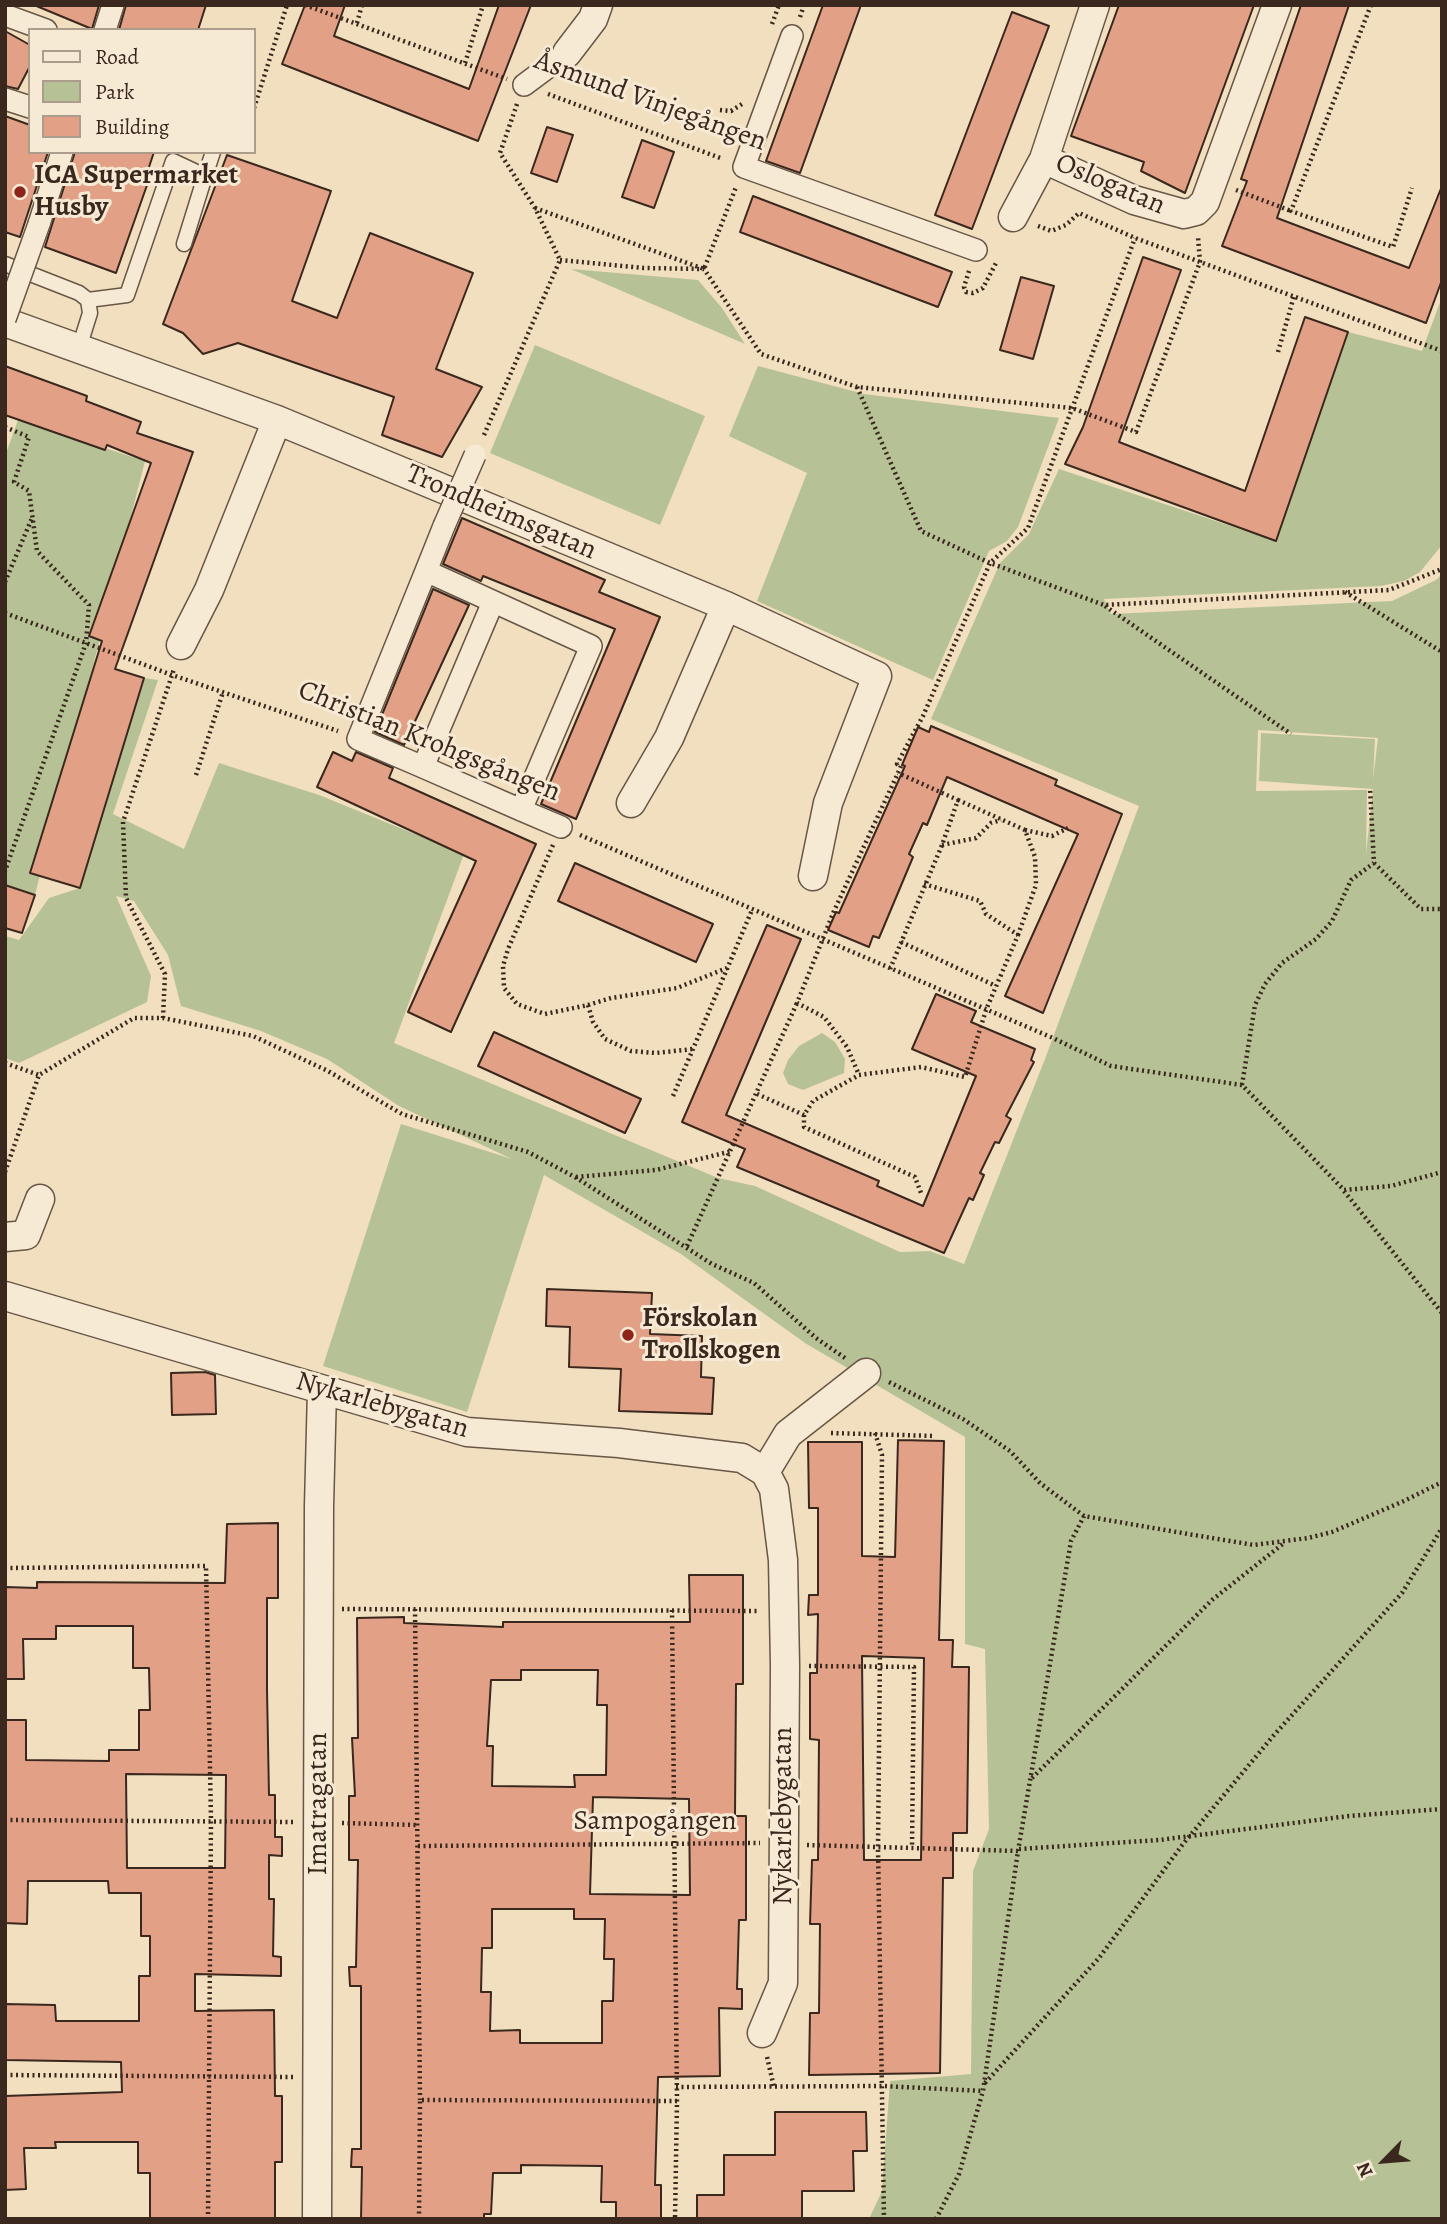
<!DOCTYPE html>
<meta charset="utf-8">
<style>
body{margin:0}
#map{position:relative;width:1447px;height:2224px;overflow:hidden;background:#f1dfbf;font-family:Alegreya,serif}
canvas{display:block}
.frame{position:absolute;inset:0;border:7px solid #3a281e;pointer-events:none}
.legend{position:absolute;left:28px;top:28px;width:228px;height:126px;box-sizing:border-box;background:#f6ead5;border:2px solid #ab9c8c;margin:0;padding:9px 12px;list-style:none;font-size:21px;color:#3a281e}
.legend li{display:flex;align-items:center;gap:14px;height:35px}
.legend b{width:35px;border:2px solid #ab9c8c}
.north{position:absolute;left:1349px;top:2126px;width:70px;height:70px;-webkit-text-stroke:5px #f6ead5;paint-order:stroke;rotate:245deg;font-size:19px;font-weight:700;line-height:28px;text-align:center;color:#3a281e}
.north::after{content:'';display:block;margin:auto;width:24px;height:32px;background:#3a281e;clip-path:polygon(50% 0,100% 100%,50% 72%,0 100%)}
</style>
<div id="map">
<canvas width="1447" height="2224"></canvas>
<div class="frame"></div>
<ul class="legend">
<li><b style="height:9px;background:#f6ead5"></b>Road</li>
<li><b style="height:19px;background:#b6c295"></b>Park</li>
<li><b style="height:19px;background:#e2a186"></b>Building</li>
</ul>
<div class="north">N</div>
</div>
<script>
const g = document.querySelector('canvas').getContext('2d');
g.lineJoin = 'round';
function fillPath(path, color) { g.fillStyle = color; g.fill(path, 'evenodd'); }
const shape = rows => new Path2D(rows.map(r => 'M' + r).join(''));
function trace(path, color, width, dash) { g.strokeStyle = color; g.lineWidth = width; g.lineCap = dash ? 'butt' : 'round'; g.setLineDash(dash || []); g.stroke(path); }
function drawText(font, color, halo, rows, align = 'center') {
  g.font = font + ' Alegreya,serif'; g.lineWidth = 6; g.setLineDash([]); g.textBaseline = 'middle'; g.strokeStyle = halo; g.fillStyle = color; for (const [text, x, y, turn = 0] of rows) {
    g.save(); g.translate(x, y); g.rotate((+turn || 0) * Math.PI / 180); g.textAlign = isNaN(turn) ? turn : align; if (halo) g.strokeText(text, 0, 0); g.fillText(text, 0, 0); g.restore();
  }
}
const green = shape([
 [571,269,698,280,722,308,745,344],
 [1442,297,1442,545,1420,572,1404,581,1381,586,1104,599,1111,614,1392,601,1436,580,1442,574,1442,2219,869,2219,882,2191,890,2081,971,2074,973,1871,989,1829,985,1649,965,1644,965,1437,805,1343,681,1254,544,1175,467,1412,323,1366,401,1124,512,1159,399,1106,327,1059,261,1031,181,1006,168,955,134,901,116,896,151,976,147,1002,19,1063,5,1058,5,936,19,940,49,898,80,888,144,678,158,680,113,814,184,849,219,763,319,795,464,854,394,1043,718,1178,755,1186,900,1252,930,1251,964,1264,1045,1059,1139,806,931,719,1000,563,1029,534,1059,469,1276,541,1348,332,1422,351],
 [1258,730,1378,738,1373,780,1375,739,1261,733,1259,781,1373,789,1366,854,1367,790,1256,791],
 [535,345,705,416,660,525,490,453],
 [758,366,864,394,1059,418,1018,527,1007,541,989,551,933,680,757,601,807,473,729,436],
 [18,420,145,461,35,895,5,884,5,456],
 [822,1033,835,1042,845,1059,844,1073,803,1090,788,1084,783,1073,788,1060,799,1046]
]);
const building = shape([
 [34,5,99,5,92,29,34,5],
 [126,5,206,5,198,30,119,30,126,5],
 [305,5,345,5,334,36,469,89,499,5,531,5,478,141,282,64,305,5],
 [823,5,861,5,800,173,766,161,823,5],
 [1119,5,1254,5,1185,193,1141,171,1144,162,1071,136,1119,5],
 [1301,5,1349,5,1277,218,1409,268,1442,186,1442,280,1426,323,1222,246,1247,181,1241,179,1301,5],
 [1012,12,1049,26,972,229,935,215,1012,12],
 [5,31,30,45,30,66,18,89,5,86,5,31],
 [5,116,30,125,30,152,48,152,20,237,5,232,5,116],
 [547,127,573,135,557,182,531,173,547,127],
 [642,140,674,152,654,208,622,197,642,140],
 [75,152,154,152,148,170,152,171,116,273,45,247,75,152],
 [227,155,331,191,292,301,337,318,370,233,473,273,436,369,482,387,442,457,382,435,394,397,238,343,203,354,183,333,163,324,227,155],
 [753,196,952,272,938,307,740,232,753,196],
 [1143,257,1181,270,1119,442,1245,491,1305,317,1348,332,1276,541,1065,464,1083,427,1143,257],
 [1021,277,1054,286,1033,359,1000,350,1021,277],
 [5,366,87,396,86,401,141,422,137,433,193,452,115,669,144,678,80,888,30,873,102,641,89,636,151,463,107,445,105,450,5,415,5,366],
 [462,518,605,580,599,592,660,617,576,819,541,804,615,629,483,576,481,581,443,564,462,518],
 [433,589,469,605,404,745,375,732,433,589],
 [931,726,1057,780,1055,785,1122,814,1043,1013,1005,996,1078,834,947,777,927,825,923,823,909,854,913,857,879,938,873,936,869,947,828,930,836,912,839,913,905,766,902,765,918,727,929,732,931,726],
 [333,752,352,761,356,752,393,768,389,778,536,844,451,1032,408,1012,476,861,317,787,333,752],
 [575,863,713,924,696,962,558,901,575,863],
 [5,885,35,895,22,933,5,928,5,885],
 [767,925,801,939,726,1115,879,1181,877,1186,923,1206,976,1076,912,1049,936,994,976,1011,971,1022,1035,1049,1031,1060,1034,1062,1006,1116,1011,1119,999,1143,995,1142,980,1173,984,1175,973,1200,969,1198,944,1253,737,1167,745,1149,682,1122,767,925],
 [494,1032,641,1099,625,1133,478,1066,494,1032],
 [547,1289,652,1293,650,1334,702,1336,701,1377,714,1378,712,1414,619,1411,621,1369,569,1367,570,1327,546,1326,547,1289],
 [205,1372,215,1375,216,1414,172,1415,171,1373,205,1372],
 [898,1440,944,1441,939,1640,953,1640,952,1667,969,1667,967,1833,953,1833,953,1878,943,1878,940,2073,809,2075,810,2013,819,2013,820,1924,810,1924,812,1860,818,1860,819,1740,810,1739,810,1673,817,1673,818,1614,808,1615,809,1595,818,1595,818,1508,809,1508,808,1442,862,1442,862,1556,895,1557,898,1440],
 [862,1656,924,1658,921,1860,864,1860,862,1656],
 [278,1523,278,1598,267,1598,267,1690,269,1795,275,1795,275,1837,282,1837,282,1856,269,1855,269,1899,274,1899,273,1956,281,1957,281,1976,195,1974,195,2011,274,2010,275,2096,282,2096,282,2162,275,2162,275,2219,150,2219,150,2173,138,2173,138,2142,55,2142,56,2148,24,2148,26,2189,5,2190,5,2096,122,2092,121,2062,5,2060,5,2004,55,2005,56,2021,139,2021,139,1976,150,1976,150,1936,141,1936,141,1893,109,1893,108,1881,28,1881,27,1924,5,1923,5,1720,26,1720,26,1760,109,1761,109,1750,139,1750,139,1710,150,1710,149,1668,133,1668,133,1626,56,1626,56,1639,23,1639,24,1679,5,1679,5,1587,37,1588,37,1582,225,1583,227,1524,278,1523],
 [126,1774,226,1775,225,1868,127,1868,126,1774],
 [689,1575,743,1575,743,1684,736,1684,735,1816,746,1816,746,1920,739,1920,737,1989,742,1989,742,2009,719,2008,720,2076,658,2077,655,2185,661,2185,661,2219,616,2219,616,2202,601,2202,602,2166,521,2165,521,2173,493,2173,491,2214,484,2214,484,2219,361,2219,362,2167,351,2167,352,2149,361,2149,361,1986,350,1986,349,1967,356,1967,358,1860,349,1860,349,1796,355,1796,352,1738,358,1738,357,1618,404,1617,404,1623,503,1627,503,1622,690,1622,689,1575],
 [521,1670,598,1670,597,1705,607,1705,606,1775,574,1775,575,1787,492,1786,493,1746,487,1746,491,1680,521,1680,521,1670],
 [593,1797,689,1799,690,1895,590,1894,593,1797],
 [492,1909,574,1909,574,1919,605,1919,604,1959,614,1959,613,2001,602,2001,602,2043,520,2043,520,2030,490,2031,491,1992,481,1992,482,1948,492,1948,492,1909],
 [775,2112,866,2112,867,2151,853,2151,854,2191,802,2191,802,2219,697,2219,697,2195,724,2195,724,2155,775,2155,775,2112]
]);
const path = shape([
 [305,5,507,79],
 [1371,5,1291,211,1393,247,1412,188],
 [800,17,804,5],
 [357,23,362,5],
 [772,24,779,5],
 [465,63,483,5],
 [548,94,723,159],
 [517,104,500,153,535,208,560,260],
 [254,108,287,5],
 [720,110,731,111,742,104],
 [1236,190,1291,211],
 [535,208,704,269,736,187],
 [1038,226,1051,231,1066,225,1079,213,1135,238,1442,351],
 [560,260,644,268,704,269,761,354,857,387,1072,408,1136,432,1200,262,1198,237],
 [969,271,964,287,966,292,973,293,983,288,996,263],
 [1278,352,1294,296],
 [857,387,921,531,990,563,1104,605,1389,590,1442,569],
 [5,427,29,437,14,482,29,491,37,551,89,605,86,643,5,871],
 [484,435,560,260],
 [5,582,32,518],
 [1345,592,1442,652],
 [1105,606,1291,734],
 [5,613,172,675,338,731],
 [196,775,223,692],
 [958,800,1025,830,1035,857,1036,885,1018,935],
 [1025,830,1052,836,1068,828],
 [580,835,1053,1038,1111,1066,1242,1085,1344,1190,1391,1186,1442,1172],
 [553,845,508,949,503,966,504,988,517,1004,545,1014,588,1005,593,1022,605,1039,631,1051,656,1053,693,1049],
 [942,845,976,838,991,823,1001,820],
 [1374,863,1421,909,1442,909],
 [924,884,980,901,986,914,1018,935,986,1010,965,1077,921,1067,859,1075,847,1047,824,1017,797,1003,834,911,898,773,901,766,897,764,923,716,990,563,1028,528,1135,238],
 [901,942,996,986],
 [890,969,942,845,958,800,898,773],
 [588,1005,611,998,677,988,727,968],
 [163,1018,165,974,126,898,123,822,174,669],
 [5,1063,39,1075],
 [1242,1085,1255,1005,1265,984,1282,963,1316,939,1332,921,1351,880,1374,863,1370,789],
 [757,1094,804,1115,813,1101,859,1075],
 [673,1096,752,910],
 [804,1115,804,1127,915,1177,921,1193],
 [5,1172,39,1075,134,1018,163,1018,253,1036,326,1070,402,1114,528,1152,575,1177,712,1264,754,1283,816,1338,845,1358],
 [576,1177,656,1170,732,1151],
 [1344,1191,1442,1313],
 [687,1246,797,1003],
 [889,1382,963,1419,1010,1451,1040,1483,1084,1516,1188,1534,1254,1545,1308,1538,1332,1532,1404,1501,1442,1482],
 [831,1433,935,1436],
 [875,1433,882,1455,878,1847,884,2219],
 [5,1568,206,1566,211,1819,208,2219],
 [342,1609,760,1611],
 [415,1609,420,2100],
 [672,1610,677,2101,675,2219],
 [809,1666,914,1667,912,1847],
 [1032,1778,1212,1600,1284,1543],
 [5,1820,295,1822],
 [342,1823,418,1825],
 [807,1845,1018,1851],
 [418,1846,760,1843],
 [1019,1849,1159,1840,1349,1816,1442,1809],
 [767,2057,774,2087],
 [5,2075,295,2077],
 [985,2083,1099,1958,1183,1844,1274,1735,1402,1593,1442,1528],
 [676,2087,883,2086,983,2091],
 [419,2219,420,2100,677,2101],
 [936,2219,959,2174,983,2091,1018,1851,1071,1541,1084,1516]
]);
const service = shape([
 [205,176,213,152],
 [5,264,79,293,88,300,90,313,79,348],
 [88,300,127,295,173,161,205,176,184,244]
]);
const pedestrian = shape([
 [5,15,46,30],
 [105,30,113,5],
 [792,36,744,167,976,250],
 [524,85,567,53],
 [5,99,30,107],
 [39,224,62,152],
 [426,571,444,526],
 [423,767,493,602],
 [521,810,591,646,426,571,358,739,423,767,521,810,561,827]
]);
const minor = shape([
 [1095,5,1044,159,1134,200,1184,214,1196,211,1205,202,1277,5],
 [567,53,593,19,598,5],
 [1013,217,1044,159],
 [5,322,277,420,726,606,877,676,828,803,813,876],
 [181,645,209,590,277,420],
 [631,803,669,738,726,606],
 [5,1237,26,1235,40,1199],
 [5,1296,467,1432,619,1443,742,1458,765,1472,774,1489,783,1560,785,1666,783,1983,762,2033],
 [765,1472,788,1434,866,1373],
 [317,2219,319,1506,322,1390]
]);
const pedestrianBridge = shape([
 [5,319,39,224],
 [444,526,475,455]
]);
const markers = [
 [20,192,7,"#8f2418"],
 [628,1335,7,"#8f2418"]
];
const streetNames = [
 ["Åsmund Vinjegången",650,102,20],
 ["Oslogatan",1110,185,23],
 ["Trondheimsgatan",501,513,23],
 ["Christian Krohgsgången",429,742,22],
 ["Nykarlebygatan",382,1406,16],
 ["Imatragatan",319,1804,-90],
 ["Nykarlebygatan",784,1816,-90],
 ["Sampogången",655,1822]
];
const poiNames = [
 ["ICA Supermarket",34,176],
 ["Husby",34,208],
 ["Förskolan",642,1319],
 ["Trollskogen",642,1351]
];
fillPath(green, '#b6c295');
fillPath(building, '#e2a186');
trace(building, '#3a281e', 2);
trace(service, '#685646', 17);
trace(pedestrian, '#685646', 24);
trace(minor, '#685646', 31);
trace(path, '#3a281e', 4.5, [2, 3.5]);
trace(service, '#f6ead5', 14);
trace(pedestrian, '#f6ead5', 21);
trace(minor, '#f6ead5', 28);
trace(pedestrianBridge, '#685646', 24, []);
trace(pedestrianBridge, '#f6ead5', 21);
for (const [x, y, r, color] of markers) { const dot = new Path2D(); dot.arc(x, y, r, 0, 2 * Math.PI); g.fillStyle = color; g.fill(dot); trace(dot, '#f6ead5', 2.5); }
drawText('28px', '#3a281e', '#f6ead5', streetNames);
drawText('bold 28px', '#3a281e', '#f6ead5', poiNames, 'left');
</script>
